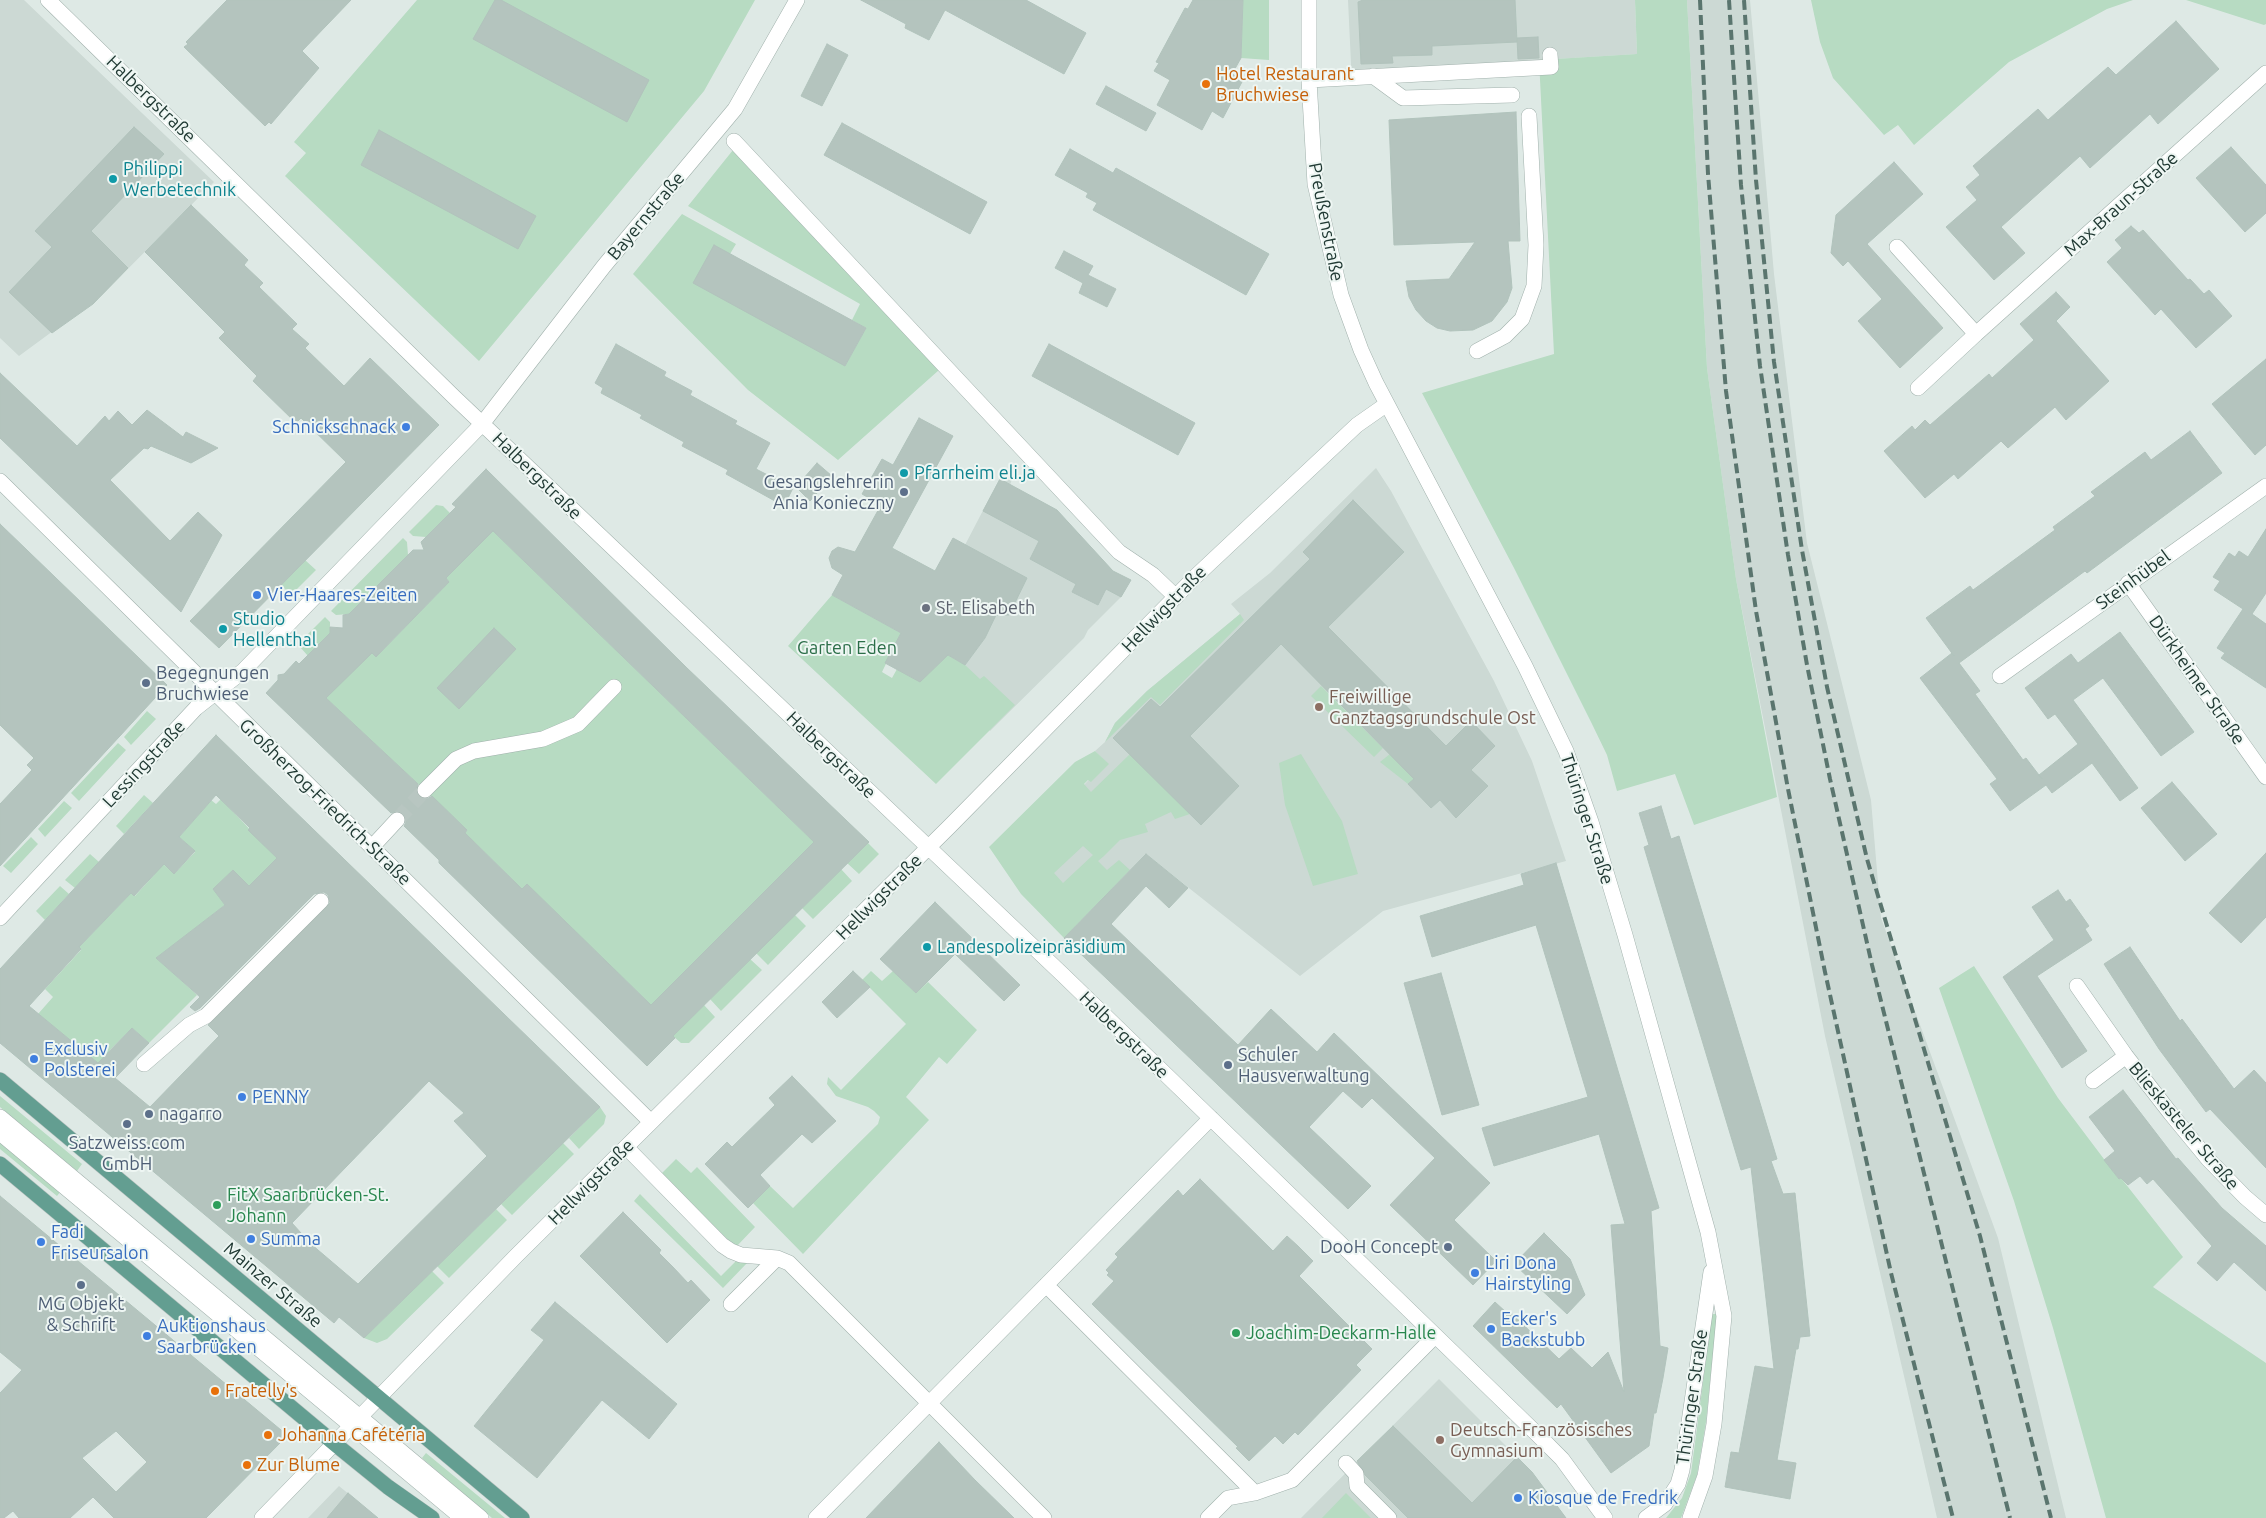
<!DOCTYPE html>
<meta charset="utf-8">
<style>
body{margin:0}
canvas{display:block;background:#dee9e5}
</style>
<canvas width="2266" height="1518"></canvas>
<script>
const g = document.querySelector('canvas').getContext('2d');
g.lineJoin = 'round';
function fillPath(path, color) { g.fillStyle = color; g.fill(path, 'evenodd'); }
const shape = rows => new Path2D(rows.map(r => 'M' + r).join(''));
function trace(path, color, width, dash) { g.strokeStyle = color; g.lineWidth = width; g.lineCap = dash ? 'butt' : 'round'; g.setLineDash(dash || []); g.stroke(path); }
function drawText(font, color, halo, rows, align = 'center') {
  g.font = font + ' Ubuntu,sans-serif'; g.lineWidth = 4; g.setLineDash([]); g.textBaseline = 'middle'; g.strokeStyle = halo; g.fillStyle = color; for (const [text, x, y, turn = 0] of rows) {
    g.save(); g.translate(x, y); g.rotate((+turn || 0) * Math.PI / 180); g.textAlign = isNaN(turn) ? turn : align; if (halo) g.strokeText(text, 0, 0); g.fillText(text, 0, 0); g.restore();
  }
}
const built = shape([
 [0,0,24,0,214,182,102,295,19,356,0,338],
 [1348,0,1635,0,1637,54,1540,60,1352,85],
 [1687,0,1750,0,1774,274,1807,543,1871,800,1881,918,1998,1238,2066,1518,1937,1518,1825,1036,1736,579,1707,368],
 [1376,468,1391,491,1494,681,1532,761,1566,861,1383,911,1300,976,1146,854,1094,907,1015,857,1106,762,1095,751,1105,742,1115,723,1147,691,1240,614,1231,604,1270,573],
 [1002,474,1012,479,1010,485,1057,510,1113,571,1131,580,1121,597,1088,630,1084,638,990,731,948,655,965,665,985,638,986,556,965,545],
 [1439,1379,1532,1472,1566,1518,1301,1518],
 [339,1486,378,1518,308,1518]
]);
const green = shape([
 [417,0,755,0,704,91,479,361,285,176,306,153,294,142],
 [1243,0,1269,0,1269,60,1241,58],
 [1635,0,1687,0,1707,368,1736,579,1777,797,1694,825,1675,774,1617,791,1607,755,1592,724,1514,568,1422,393,1554,354,1539,60,1637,54],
 [1811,0,2133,0,2107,9,2009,62,1914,145,1898,125,1884,135,1833,78,1820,42],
 [2186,0,2266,0,2266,24,2264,25],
 [733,150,939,370,838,460,748,390,633,274,682,214,736,244,730,254,845,366,866,328,852,320,860,304,688,206],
 [436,505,443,506,450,513,426,537,413,536,409,532],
 [482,520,814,842,666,990,655,1018,649,1003,527,885,522,889,465,833,467,830,315,688,372,653,377,656,449,582,446,578],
 [403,538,407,542,408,555,349,614,336,615,331,611],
 [305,560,316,570,291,595,281,585],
 [832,595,901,633,882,672,892,678,897,669,920,681,948,655,965,665,980,679,984,676,1015,705,936,784,788,646],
 [1240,614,1244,620,1160,705,1151,697,1105,742,1115,723,1147,691],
 [325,617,330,622,330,633,308,656,300,647,299,643],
 [1321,686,1383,748,1374,757,1311,696],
 [147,711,156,719,131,745,124,737],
 [118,743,126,750,79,801,71,793],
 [1095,751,1109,764,1091,782,1088,780,1084,784,1091,792,1130,754,1190,814,1175,819,1171,812,1145,824,1148,832,1120,840,1104,856,1098,861,1107,870,1119,860,1130,870,1064,938,1021,894,989,847,1075,762],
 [1083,846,1093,855,1063,883,1054,873],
 [1301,754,1342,821,1358,874,1313,886,1285,805,1279,763],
 [1390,754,1414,779,1408,784,1380,762],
 [144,795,153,803,124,834,116,826],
 [221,799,277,858,249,886,233,870,214,889,225,905,157,958,197,995,149,1043,132,1028,110,1050,104,1068,38,1014,53,997,45,989,81,950,79,947,131,893,135,896,154,875,158,859,174,874,195,852,179,837,211,800,216,804],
 [64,801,72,808,45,837,38,829],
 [31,837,38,844,11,873,3,866],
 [868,843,879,854,859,874,847,863],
 [90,854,99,862,75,888,65,880],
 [841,869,852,881,813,919,802,908],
 [60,886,69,894,45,920,36,911],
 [795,915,806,926,768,965,756,953],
 [750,959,762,970,721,1011,710,999],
 [1974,966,2058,1098,2119,1179,2121,1178,2183,1257,2153,1287,2266,1363,2266,1518,2106,1518,2053,1328,2014,1201,1939,988],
 [871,971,882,981,893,971,916,993,928,982,977,1030,947,1064,939,1057,906,1097,929,1120,803,1254,753,1203,770,1186,793,1208,878,1124,880,1117,874,1111,868,1107,836,1096,827,1084,828,1077,841,1090,906,1024,862,980],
 [704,1005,715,1017,689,1043,681,1043,673,1036],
 [0,1096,82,1164,77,1171,0,1107],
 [600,1107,606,1116,604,1124,579,1149,569,1138],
 [0,1140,61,1191,57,1196,0,1149],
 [563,1143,574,1154,512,1215,501,1204],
 [676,1159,691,1173,697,1167,755,1227,737,1246,731,1243,662,1173],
 [640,1194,721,1276,736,1261,747,1263,723,1288,634,1201],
 [496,1209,507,1220,449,1278,437,1266],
 [432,1271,444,1283,387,1339,377,1343,364,1338],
 [1712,1314,1717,1314,1706,1422,1697,1475,1681,1518,1666,1518,1682,1498,1691,1473],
 [426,1453,505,1518,492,1518,422,1458],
 [1346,1493,1371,1518,1322,1518]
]);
const building = shape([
 [227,0,351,0,302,51,319,68,271,124,269,122,265,126,184,47,188,44,186,42,227,0],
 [495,0,501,0,649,80,627,122,473,39,495,0],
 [861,0,1026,0,1086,33,1064,74,945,10,929,40,905,28,906,24,861,0],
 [1193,0,1243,0,1241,58,1232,74,1243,80,1223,118,1212,111,1202,130,1157,105,1170,80,1154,71,1159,63,1156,62,1185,8,1188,9,1193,0],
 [1363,0,1515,0,1517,42,1432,46,1432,55,1392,56,1393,63,1361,64,1358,2,1363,0],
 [2176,21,2219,69,2158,124,2150,114,2090,168,2080,156,2001,227,2025,253,1994,280,1946,227,1977,200,1966,187,1980,175,1973,166,2038,109,2048,120,2108,67,2116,75,2176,21],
 [1538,37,1539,58,1518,59,1517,38,1538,37],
 [827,44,848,55,822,106,801,96,827,44],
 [1106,86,1156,113,1146,131,1096,104,1106,86],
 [1516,112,1520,241,1508,241,1512,288,1507,302,1492,321,1473,330,1450,331,1437,328,1426,321,1416,310,1409,297,1406,281,1449,279,1475,242,1394,245,1389,120,1516,112],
 [842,123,987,202,970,234,824,155,842,123],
 [134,127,164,154,91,231,128,268,93,304,52,333,9,292,52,247,35,231,134,127],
 [379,130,536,216,518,249,361,165,379,130],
 [2231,147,2266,185,2266,213,2245,232,2196,178,2231,147],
 [1070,149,1113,173,1116,168,1269,254,1246,295,1093,210,1097,203,1086,197,1088,193,1055,175,1070,149],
 [1894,162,1923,194,1867,244,1943,328,1900,368,1858,321,1882,299,1848,261,1843,266,1831,253,1836,215,1894,162],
 [191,205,248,260,244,265,263,283,259,287,297,324,292,329,309,344,305,348,344,386,370,358,439,425,219,648,190,621,346,462,301,418,296,423,253,381,257,376,219,338,225,332,145,252,191,205],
 [2131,226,2139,233,2143,230,2188,280,2190,279,2204,294,2209,290,2232,316,2196,348,2161,309,2155,315,2107,262,2122,248,2115,240,2131,226],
 [714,245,866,328,845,366,693,283,714,245],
 [1064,251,1093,266,1088,275,1116,289,1107,307,1079,293,1083,283,1055,268,1064,251],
 [2056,292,2070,307,2056,321,2109,381,2066,420,2055,407,2008,448,2001,441,1958,479,1954,474,1925,498,1884,451,1912,426,1915,430,1925,420,1930,425,1989,374,1992,378,2034,340,2020,324,2056,292],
 [616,344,666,372,664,376,692,391,690,395,737,421,735,424,770,443,756,469,793,488,784,506,726,474,728,470,682,446,684,442,640,418,642,415,601,393,603,388,595,383,616,344],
 [1049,344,1195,423,1178,455,1032,376,1049,344],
 [2266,359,2266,445,2255,455,2212,404,2266,359],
 [0,373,77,446,105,416,109,421,118,411,132,425,147,410,183,437,186,432,218,448,191,463,151,446,148,449,144,448,110,480,170,541,198,512,222,535,181,612,0,438,0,373],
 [919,418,953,436,892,548,935,571,953,538,1027,578,1009,615,996,615,985,638,965,665,948,655,920,682,885,663,901,633,832,595,843,575,832,568,829,558,832,551,838,547,855,552,881,505,862,494,882,459,893,465,919,418],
 [2190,431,2222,473,2087,573,2085,571,1959,663,1980,691,1975,694,2023,760,2026,758,2042,779,2039,775,2078,744,2055,714,2048,719,2025,688,2071,654,2078,663,2120,632,2194,732,2161,756,2103,678,2073,700,2138,788,2120,801,2092,763,2052,793,2046,785,2010,811,1990,784,1997,779,1920,678,1952,653,1954,656,1926,618,1970,586,1973,590,2055,530,2053,527,2095,496,2091,492,2145,452,2151,460,2190,431],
 [817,463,832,476,810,501,796,487,817,463],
 [486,469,686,667,869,842,673,1036,675,1038,647,1066,439,863,439,860,404,826,406,822,404,814,399,811,391,813,266,693,278,680,278,675,284,674,296,661,299,664,330,633,330,627,343,628,343,615,349,614,413,550,424,550,421,542,456,507,452,504,486,469],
 [493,531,814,842,651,1005,527,884,522,889,465,833,467,830,432,796,427,799,419,797,416,792,418,784,326,698,372,653,376,657,449,582,446,578,493,531],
 [1000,479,1057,510,1113,571,1131,580,1121,597,1106,589,1098,605,1072,592,1076,584,1030,559,1039,541,983,511,1000,479],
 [1353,500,1404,552,1328,627,1446,746,1471,721,1495,746,1471,770,1488,786,1456,818,1440,800,1431,808,1408,784,1414,779,1281,644,1190,736,1239,786,1201,825,1113,738,1151,699,1160,707,1310,559,1303,552,1353,500],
 [0,524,167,685,0,866,0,804,32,770,27,765,34,758,0,725,0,524],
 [2266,529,2266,593,2252,614,2266,624,2266,688,2221,658,2225,653,2217,648,2243,609,2214,590,2220,581,2213,577,2229,553,2235,557,2239,551,2248,557,2266,529],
 [494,628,516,649,459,709,437,688,494,628],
 [216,735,600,1107,364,1338,339,1317,334,1323,0,1043,0,969,216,735],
 [216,795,250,828,248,830,277,858,249,886,233,870,213,889,225,905,156,958,200,997,190,1007,195,1011,200,1008,314,894,324,892,328,895,330,903,208,1025,219,1036,150,1107,115,1078,149,1043,132,1028,98,1063,29,1006,81,949,79,947,131,893,134,896,164,864,174,874,195,851,179,837,216,795],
 [429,1081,464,1113,454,1121,487,1156,358,1284,311,1244,292,1223,429,1081],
 [2172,782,2217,834,2185,861,2141,808,2172,782],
 [1661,806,1671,839,1679,836,1777,1159,1771,1161,1783,1194,1795,1193,1810,1336,1800,1337,1798,1349,1796,1349,1777,1460,1796,1463,1790,1499,1725,1487,1731,1452,1739,1453,1755,1366,1774,1369,1751,1167,1741,1170,1644,847,1649,845,1639,813,1661,806],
 [2266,853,2266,917,2241,943,2209,913,2266,853],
 [1146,854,1188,888,1169,908,1146,886,1111,924,1133,945,1238,1045,1271,1009,1317,1052,1334,1033,1490,1183,1454,1220,1496,1261,1473,1285,1390,1205,1435,1158,1372,1098,1362,1108,1343,1091,1309,1127,1371,1186,1348,1209,1064,938,1146,854],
 [1556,863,1659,1208,1651,1211,1660,1346,1668,1348,1663,1378,1656,1413,1654,1413,1649,1446,1611,1473,1561,1404,1557,1408,1473,1326,1495,1302,1507,1313,1509,1311,1559,1359,1571,1348,1592,1368,1608,1352,1624,1392,1611,1225,1625,1224,1599,1134,1494,1166,1482,1128,1588,1097,1536,925,1432,957,1420,916,1524,885,1521,874,1556,863],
 [2058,890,2066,902,2070,899,2089,926,2085,929,2092,940,2037,976,2087,1051,2062,1068,2003,977,2054,940,2032,907,2058,890],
 [935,902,1020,985,1004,1001,955,954,916,993,880,959,935,902],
 [2130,947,2180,1021,2182,1019,2234,1089,2254,1070,2266,1083,2266,1168,2210,1109,2206,1112,2159,1049,2104,964,2130,947],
 [853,971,870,987,837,1018,822,1002,853,971],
 [1441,973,1479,1105,1442,1115,1404,983,1441,973],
 [792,1076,836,1121,812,1143,802,1134,760,1175,770,1186,748,1208,705,1164,727,1142,732,1147,775,1105,769,1098,792,1076],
 [2123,1090,2176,1159,2178,1158,2222,1208,2266,1246,2266,1291,2234,1262,2217,1281,2197,1263,2212,1246,2153,1179,2147,1184,2140,1176,2128,1185,2121,1178,2119,1179,2104,1160,2115,1151,2089,1117,2123,1090],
 [1200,1179,1273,1251,1287,1236,1298,1246,1313,1261,1299,1276,1372,1349,1356,1365,1361,1370,1298,1435,1295,1432,1283,1444,1275,1436,1249,1461,1236,1448,1238,1447,1092,1304,1114,1281,1107,1275,1109,1273,1106,1270,1118,1257,1115,1254,1178,1190,1183,1196,1200,1179],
 [0,1196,281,1430,281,1442,206,1518,114,1518,93,1497,70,1518,19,1518,13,1511,4,1518,0,1518,0,1393,22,1370,0,1352,0,1196],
 [116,1431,147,1462,116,1492,82,1458,116,1431],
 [623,1212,661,1250,659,1253,673,1267,688,1283,691,1280,710,1300,667,1343,580,1256,623,1212],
 [1544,1233,1570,1259,1585,1295,1567,1314,1514,1264,1544,1233],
 [555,1302,677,1404,649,1439,602,1400,537,1478,474,1426,544,1340,531,1330,555,1302],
 [1393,1426,1472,1503,1517,1457,1532,1472,1566,1518,1408,1518,1365,1475,1357,1461,1393,1426],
 [939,1442,975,1480,1014,1518,866,1518,939,1442],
 [348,1493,378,1518,327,1518,348,1493]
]);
const minorTunnel = shape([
 [397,820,425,790]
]);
const minor = shape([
 [48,0,454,397,1063,975,1536,1433,1562,1459,1605,1518],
 [1309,0,1309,80,1315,184,1341,295,1361,350,1376,383,1525,666,1566,751,1591,822,1625,935,1708,1232,1724,1316,1714,1424,1705,1476,1690,1518],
 [1373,76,1403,98,1512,95],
 [1309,80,1551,67,1550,55],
 [734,141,1119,552,1153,575,1176,597],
 [1897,247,1976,334,2266,73],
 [1477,351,1505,336,1522,319,1534,286,1536,245,1529,116],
 [1918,388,1976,334],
 [0,481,651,1122],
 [2128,583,2266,777],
 [2000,676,2266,486],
 [425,790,456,759,474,751,543,739,578,724,614,687],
 [372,847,397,820],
 [0,918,196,708,243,671,482,424,604,266,735,109,797,0],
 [2077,986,2126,1056,2171,1114,2208,1159,2245,1197,2266,1215],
 [144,1064,189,1025,206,1016,321,901],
 [2093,1081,2126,1056],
 [0,1117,481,1518],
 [0,1133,462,1518],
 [626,1147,722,1245,731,1251,741,1255,777,1258,789,1263,1044,1518],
 [1046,1285,1255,1493],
 [731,1304,777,1258],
 [1346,1463,1356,1474,1357,1486,1389,1518],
 [262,1518,516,1256,950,826,1196,576,1357,425,1387,404],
 [816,1518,1211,1118],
 [1208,1518,1228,1498,1255,1493,1292,1480,1435,1336],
 [1646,1518,1665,1504,1678,1484,1682,1470,1711,1272]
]);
const major = shape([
 [0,1080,522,1518],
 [0,1164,335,1444,388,1487,432,1518]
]);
const rail = shape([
 [1700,0,1708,174,1726,391,1756,611,1788,789,1825,972,1891,1273,1953,1518],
 [1729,0,1741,185,1760,366,1788,555,1807,665,1830,779,1872,965,2010,1518],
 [1744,0,1756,180,1774,362,1802,550,1827,687,1867,859,1980,1236,2051,1518]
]);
const markers = [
 [1206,84,5,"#e8710a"],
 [113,179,5,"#0f9aa8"],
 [406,427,5,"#3f7fe0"],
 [904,473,5,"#0f9aa8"],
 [904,492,5,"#5c6f8a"],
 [257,595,5,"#3f7fe0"],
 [926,608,5,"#6b7280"],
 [223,629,5,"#0f9aa8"],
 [146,683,5,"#5c6f8a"],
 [1319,707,5,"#8d6e63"],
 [927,947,5,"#0f9aa8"],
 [34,1059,5,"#3f7fe0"],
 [1228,1065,5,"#5c6f8a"],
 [242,1097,5,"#3f7fe0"],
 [149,1114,5,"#5c6f8a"],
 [127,1124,5,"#5c6f8a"],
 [217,1205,5,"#2e9e5b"],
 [251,1239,5,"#3f7fe0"],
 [41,1242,5,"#3f7fe0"],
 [1448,1247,5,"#5c6f8a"],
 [1475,1273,5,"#3f7fe0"],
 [81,1285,5,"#5c6f8a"],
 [1491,1329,5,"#3f7fe0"],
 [1236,1333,5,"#2e9e5b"],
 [147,1336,5,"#3f7fe0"],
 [215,1391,5,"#e8710a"],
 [268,1435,5,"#e8710a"],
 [1440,1440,5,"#8d6e63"],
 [247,1465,5,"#e8710a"],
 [1518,1498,5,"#3f7fe0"]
];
const foodNames = [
 ["Hotel Restaurant",1216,74],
 ["Bruchwiese",1216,95],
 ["Fratelly's",225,1391],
 ["Johanna Cafétéria",278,1435],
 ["Zur Blume",257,1465]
];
const streetNames = [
 ["Halbergstraße",151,99,44],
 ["Max-Braun-Straße",2121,204,-42],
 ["Bayernstraße",646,216,-50],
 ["Preußenstraße",1326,222,79],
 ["Halbergstraße",537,476,44],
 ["Steinhübel",2133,580,-36],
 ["Hellwigstraße",1164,609,-46],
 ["Dürkheimer Straße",2197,680,55],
 ["Halbergstraße",831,755,44],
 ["Lessingstraße",144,764,-47],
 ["Großherzog-Friedrich-Straße",325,802,44],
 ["Thüringer Straße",1587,819,72],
 ["Hellwigstraße",879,897,-45],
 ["Halbergstraße",1124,1035,44],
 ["Blieskasteler Straße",2184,1126,50],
 ["Hellwigstraße",591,1182,-45],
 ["Mainzer Straße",273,1285,40],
 ["Thüringer Straße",1692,1397,-82]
];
const cultureNames = [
 ["Philippi",123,169],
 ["Werbetechnik",123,190],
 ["Pfarrheim eli.ja",914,473],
 ["Studio",233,619],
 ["Hellenthal",233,640],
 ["Landespolizeipräsidium",937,947]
];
const shopNames = [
 ["Schnickschnack",396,427,"right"],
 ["Vier-Haares-Zeiten",267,595],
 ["Exclusiv",44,1049],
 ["Polsterei",44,1070],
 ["PENNY",252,1097],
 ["Fadi",51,1232],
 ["Friseursalon",51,1253],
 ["Summa",261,1239],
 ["Liri Dona",1485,1263],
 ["Hairstyling",1485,1284],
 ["Ecker's",1501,1319],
 ["Backstubb",1501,1340],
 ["Auktionshaus",157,1326],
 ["Saarbrücken",157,1347],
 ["Kiosque de Fredrik",1528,1498]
];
const serviceNames = [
 ["Gesangslehrerin",894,482,"right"],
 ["Ania Konieczny",894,503,"right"],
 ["Begegnungen",156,673],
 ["Bruchwiese",156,694],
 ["Schuler",1238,1055],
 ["Hausverwaltung",1238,1076],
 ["nagarro",159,1114],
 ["Satzweiss.com",127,1143,"center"],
 ["GmbH",127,1164,"center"],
 ["DooH Concept",1438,1247,"right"],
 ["MG Objekt",81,1304,"center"],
 ["& Schrift",81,1325,"center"]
];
const worshipNames = [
 ["St. Elisabeth",936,608]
];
const parkNames = [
 ["Garten Eden",847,648]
];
const educationNames = [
 ["Freiwillige",1329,697],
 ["Ganztagsgrundschule Ost",1329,718],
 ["Deutsch-Französisches",1450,1430],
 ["Gymnasium",1450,1451]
];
const leisureNames = [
 ["FitX Saarbrücken-St.",227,1195],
 ["Johann",227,1216],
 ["Joachim-Deckarm-Halle",1246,1333]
];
fillPath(built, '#ccd9d4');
fillPath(green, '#b7dbc2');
fillPath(building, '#b4c4be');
trace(building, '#b1c3bc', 1);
trace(minorTunnel, '#b8c6c1', 15, [15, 8]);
trace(minor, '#a1b1ac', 16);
trace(major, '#bcc4c2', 16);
trace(minor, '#fff', 15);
trace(major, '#639e91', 15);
trace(rail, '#5a756e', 4, [10, 5]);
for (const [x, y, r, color] of markers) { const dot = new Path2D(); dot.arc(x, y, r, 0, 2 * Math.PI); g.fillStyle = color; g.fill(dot); trace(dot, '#eef6f3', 2); }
drawText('18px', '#c56008', '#eef6f3', foodNames, 'left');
drawText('18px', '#203933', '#eef6f3', streetNames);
drawText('18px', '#0d838f', '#eef6f3', cultureNames, 'left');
drawText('18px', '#366cbe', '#eef6f3', shopNames, 'left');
drawText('18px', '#4e5e75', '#eef6f3', serviceNames, 'left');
drawText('18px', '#5b616d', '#eef6f3', worshipNames, 'left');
drawText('18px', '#2b6e48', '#eef6f3', parkNames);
drawText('18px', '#785e54', '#eef6f3', educationNames, 'left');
drawText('18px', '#27864d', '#eef6f3', leisureNames, 'left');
</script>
